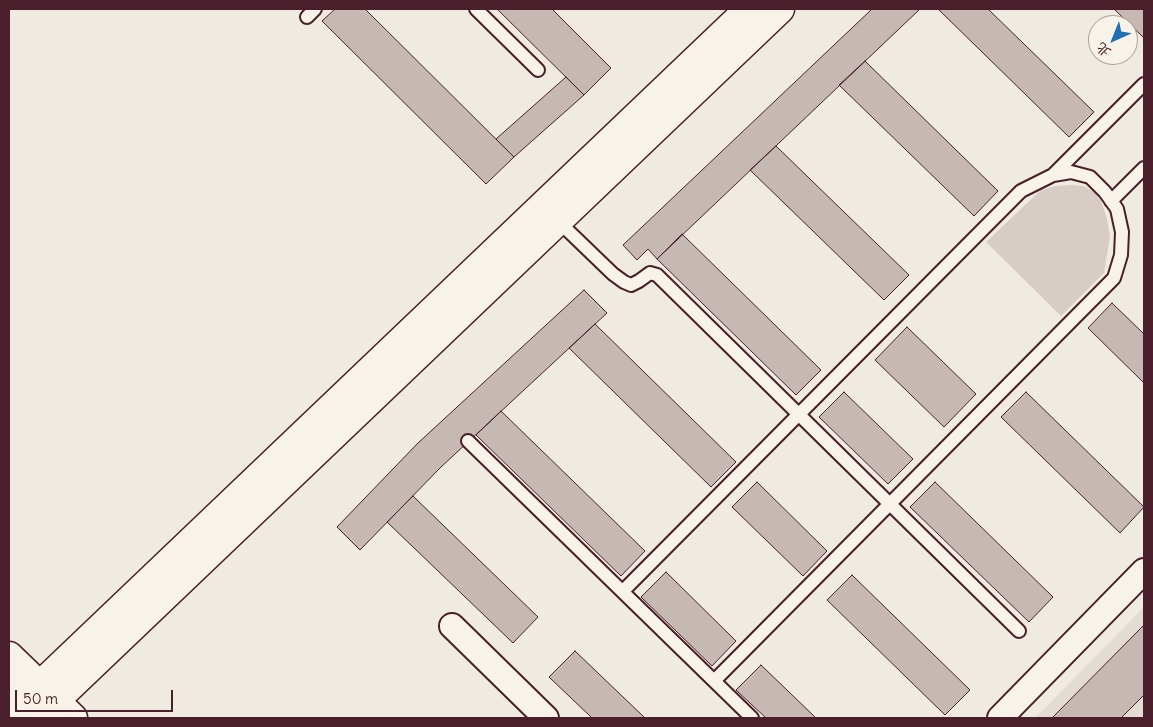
<!DOCTYPE html>
<meta charset="utf-8">
<style>
body{margin:0}
#map{position:relative;width:1153px;height:727px;overflow:hidden;background:#f0ebe0;font-family:Delius,"LXGW WenKai TC",sans-serif}
canvas{display:block}
.frame{position:absolute;inset:0;border:10px solid #4a1f2b;pointer-events:none}
.north{position:absolute;left:1088px;top:15px;width:50px;height:50px;box-sizing:border-box;background:#f7f3e8;border:1px solid #b29e9c;border-radius:50%;rotate:224deg;font-size:14px;font-weight:700;line-height:20px;text-align:center;color:#4a1f2b}
.north::after{content:'';display:block;margin:auto;width:18px;height:22px;background:#1f6fb2;clip-path:polygon(50% 0,100% 100%,50% 72%,0 100%)}
.scale{position:absolute;left:15px;top:690px;width:158px;height:22px;box-sizing:border-box;border:2px solid #4a1f2b;border-top:0;padding-left:6px;font-size:15px;line-height:18px;white-space:nowrap;color:#4a1f2b;-webkit-text-stroke:4px #f7f3e8;paint-order:stroke}
</style>
<div id="map">
<canvas width="1153" height="727"></canvas>
<div class="frame"></div>
<div class="north">北</div>
<div class="scale">50 m</div>
</div>
<script>
const g = document.querySelector('canvas').getContext('2d');
g.lineJoin = 'round';
function fillPath(path, color) { g.fillStyle = color; g.fill(path, 'evenodd'); }
const shape = rows => new Path2D(rows.map(r => 'M' + r).join(''));
function trace(path, color, width, dash) { g.strokeStyle = color; g.lineWidth = width; g.lineCap = dash ? 'butt' : 'round'; g.setLineDash(dash || []); g.stroke(path); }
const built = shape([
 [1144,607,1144,718,1035,718]
]);
const green = shape([
 [1072,185,1084,186,1095,193,1101,201,1107,219,1110,236,1104,273,1061,316,986,242,1041,190,1056,186]
]);
const building = shape([
 [335,9,365,9,514,157,486,184,322,21,335,9],
 [497,9,552,9,611,68,584,95,497,9],
 [872,9,920,9,657,259,648,249,637,260,623,245,872,9],
 [938,9,988,9,1094,112,1069,137,938,9],
 [1114,9,1144,9,1144,38,1114,9],
 [865,61,998,191,974,216,839,85,865,61],
 [566,77,584,95,514,157,496,139,566,77],
 [776,146,909,275,884,300,750,170,776,146],
 [682,234,821,370,796,395,657,259,682,234],
 [584,290,607,313,441,467,360,550,337,527,418,443,584,290],
 [1112,303,1144,334,1144,383,1088,328,1112,303],
 [595,324,736,462,711,487,569,348,595,324],
 [907,327,976,394,944,427,875,360,907,327],
 [844,392,913,459,888,484,819,417,844,392],
 [1026,392,1144,507,1120,533,1001,417,1026,392],
 [501,411,645,551,621,576,476,435,501,411],
 [757,482,827,551,803,576,732,507,757,482],
 [935,482,1053,597,1029,622,910,507,935,482],
 [413,496,538,617,513,643,387,522,413,496],
 [666,572,736,641,712,666,641,597,666,572],
 [852,575,970,690,945,715,827,600,852,575],
 [1144,625,1144,695,1121,718,1052,718,1144,625],
 [575,651,645,718,592,718,549,677,575,651],
 [761,665,816,718,766,718,736,690,761,665]
]);
const service = shape([
 [476,9,538,70],
 [307,17,315,9],
 [1053,175,1144,84],
 [1111,201,1144,168],
 [558,221,613,274,624,282,631,285,639,281,650,273,657,275,1019,631],
 [468,441,752,718],
 [623,591,1021,191,1053,175,1071,172,1090,177,1105,192,1117,209,1122,232,1121,255,1114,278,714,681]
]);
const minor = shape([
 [452,626,546,718],
 [1000,718,1144,571]
]);
const tertiary = shape([
 [9,715,749,9],
 [38,717,780,9]
]);
const secondary = shape([
 [9,656,73,718],
 [9,685,43,718]
]);
fillPath(built, '#e3dcd2');
fillPath(green, '#d8cdc6');
fillPath(building, '#c6b8b3');
trace(building, '#4a1f2b', 1);
trace(service, '#4a1f2b', 16);
trace(minor, '#4a1f2b', 28);
trace(tertiary, '#4a1f2b', 31);
trace(secondary, '#4a1f2b', 31);
trace(service, '#f7f3e8', 12);
trace(minor, '#f7f3e8', 24);
trace(tertiary, '#f7f3e8', 28);
trace(secondary, '#f7f3e8', 28);
</script>
